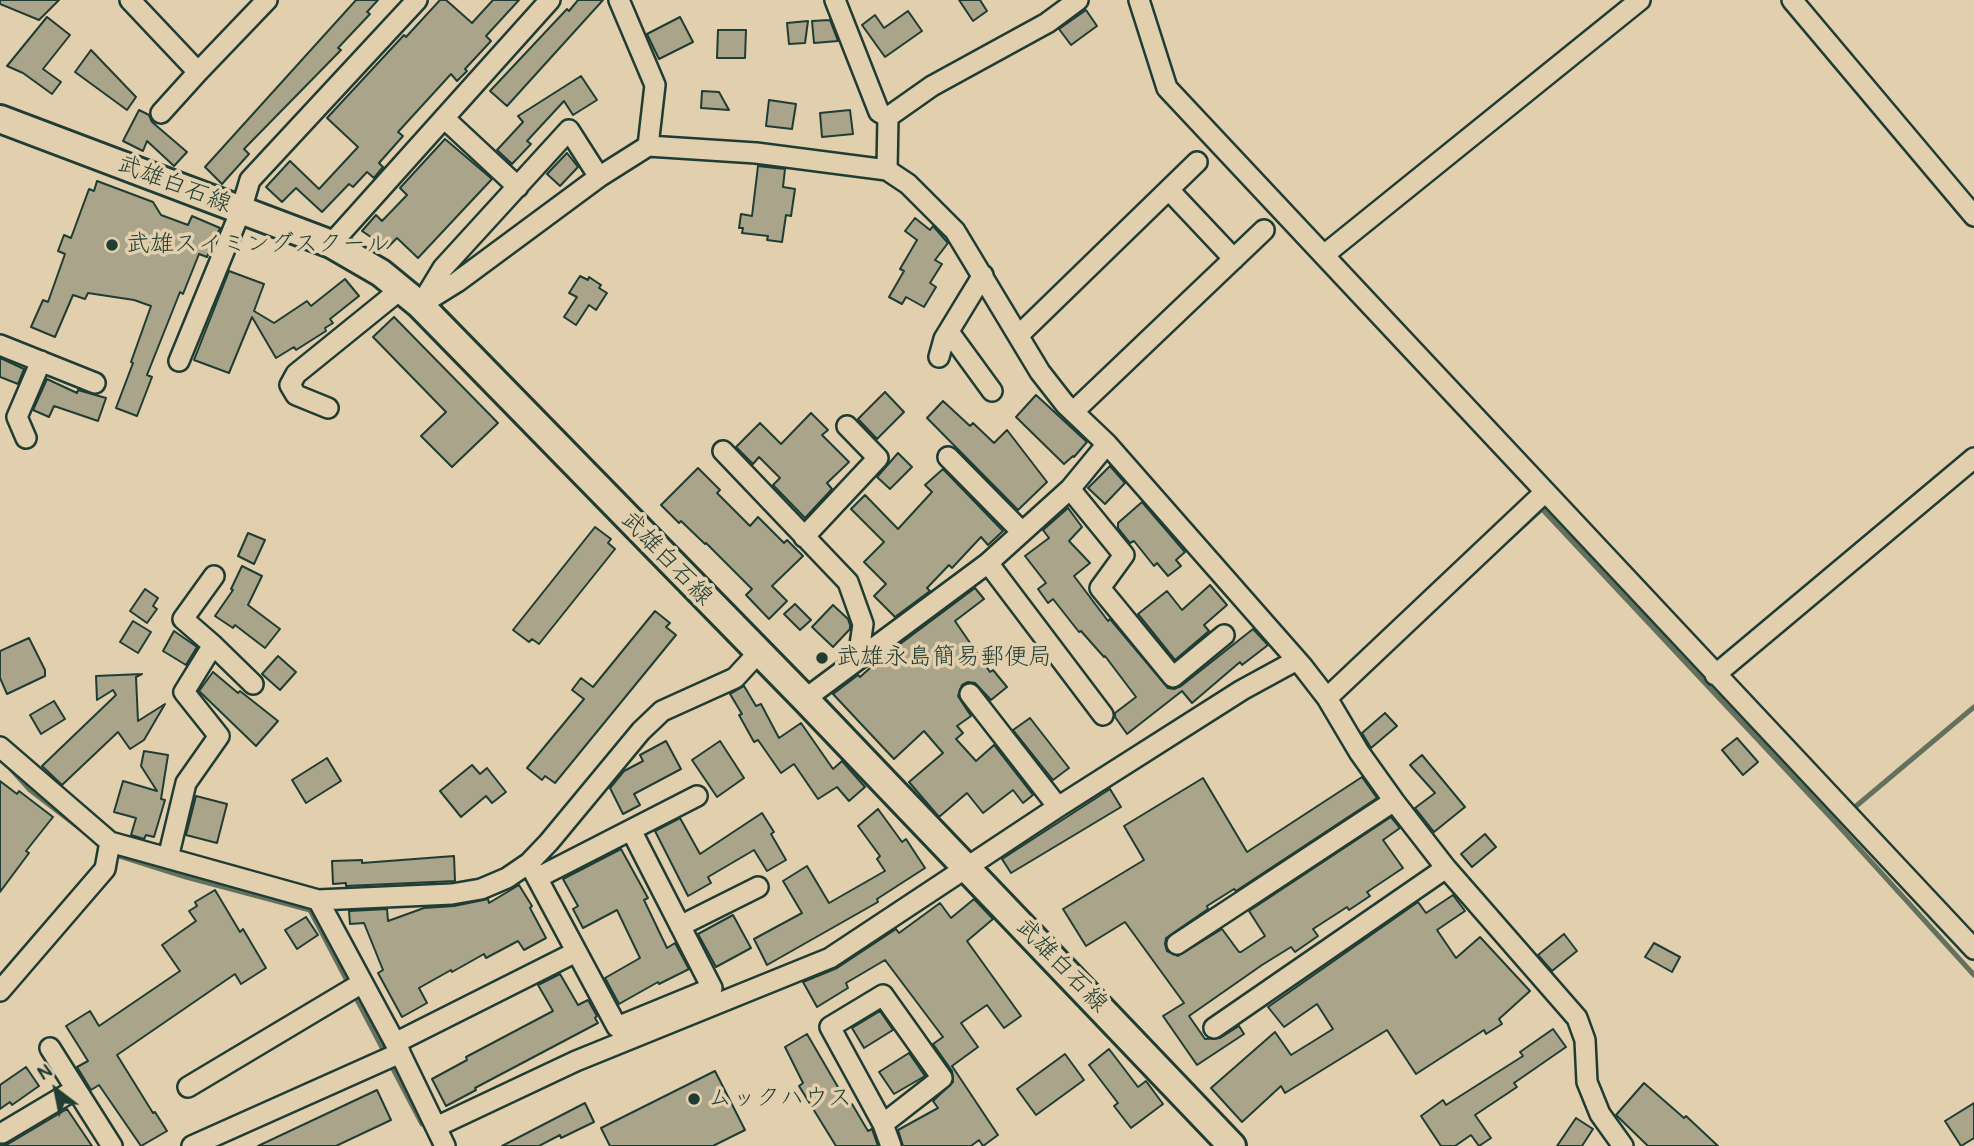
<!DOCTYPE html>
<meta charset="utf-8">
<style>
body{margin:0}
#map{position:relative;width:1974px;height:1146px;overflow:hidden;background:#e2cfad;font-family:Pangolin,sans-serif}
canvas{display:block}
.north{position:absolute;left:21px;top:1055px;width:70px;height:70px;-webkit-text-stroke:5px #e2cfad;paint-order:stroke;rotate:328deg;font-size:19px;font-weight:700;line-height:28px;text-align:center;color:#1f3d34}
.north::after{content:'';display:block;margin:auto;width:24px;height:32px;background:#1f3d34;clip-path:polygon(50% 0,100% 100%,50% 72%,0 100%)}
</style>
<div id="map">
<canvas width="1974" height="1146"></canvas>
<div class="north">N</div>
</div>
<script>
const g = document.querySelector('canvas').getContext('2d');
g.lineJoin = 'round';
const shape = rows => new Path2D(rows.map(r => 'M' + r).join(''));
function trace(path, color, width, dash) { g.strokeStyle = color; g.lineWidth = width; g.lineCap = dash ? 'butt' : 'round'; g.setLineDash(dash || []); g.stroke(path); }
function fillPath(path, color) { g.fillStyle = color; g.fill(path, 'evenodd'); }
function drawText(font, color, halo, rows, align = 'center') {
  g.font = font + ' Pangolin,"Klee One",sans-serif'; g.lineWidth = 7; g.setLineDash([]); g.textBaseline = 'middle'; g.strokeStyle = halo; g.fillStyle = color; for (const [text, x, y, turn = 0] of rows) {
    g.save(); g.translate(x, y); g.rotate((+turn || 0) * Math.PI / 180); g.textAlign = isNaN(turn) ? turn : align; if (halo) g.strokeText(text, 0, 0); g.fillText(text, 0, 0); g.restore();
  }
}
const stream = shape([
 [1508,540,1542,509,1836,823,1974,975],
 [11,769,30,790,86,833],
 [1855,807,1974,707],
 [113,854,186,877,310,910,386,1055],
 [390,1063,422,1124,430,1121]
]);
const building = shape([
 [0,0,59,0,39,20,0,4,0,0],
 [356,0,378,0,367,12,370,14,338,48,341,50,244,149,249,154,222,184,205,167,356,0],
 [440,0,446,0,472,23,493,0,519,0,486,36,491,41,465,69,467,71,457,81,451,74,398,132,403,136,379,163,383,167,374,178,367,172,353,187,349,184,322,212,296,188,282,202,266,187,290,161,319,189,358,147,327,118,404,35,406,37,440,0],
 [578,0,603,0,507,106,490,91,567,9,569,11,578,0],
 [959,0,980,0,987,11,973,21,959,0],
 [1086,10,1097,26,1071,45,1059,29,1086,10],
 [908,11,922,31,885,57,862,25,875,15,884,28,908,11],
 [47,17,70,35,43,69,61,82,52,94,23,73,7,66,47,17],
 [680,17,693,42,659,59,647,34,680,17],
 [830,20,838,41,814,43,812,21,830,20],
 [808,21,805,43,789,44,787,23,808,21],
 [718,30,746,30,745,58,717,58,718,30],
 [91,50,136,97,127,110,75,72,91,50],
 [581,76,597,100,573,115,564,101,527,141,531,144,512,164,497,150,523,122,518,116,581,76],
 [702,91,719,92,729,110,701,108,702,91],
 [769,100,796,104,792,129,766,126,769,100],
 [139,110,149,115,152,122,187,152,174,166,147,141,143,151,123,141,139,110],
 [850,110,853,134,822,137,820,113,850,110],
 [445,139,492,179,418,258,397,238,387,248,362,231,376,215,382,221,407,195,400,188,445,139],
 [567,153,578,167,560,186,547,174,567,153],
 [758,166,785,169,783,187,795,189,791,216,786,215,782,242,767,240,768,236,742,233,743,228,739,228,741,214,752,216,758,166],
 [97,181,153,202,161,215,188,225,192,216,220,228,207,257,199,254,183,294,180,292,147,375,152,377,137,416,116,408,133,363,131,362,151,306,134,300,88,293,85,299,73,295,55,337,31,327,43,300,48,302,65,254,58,251,64,235,71,238,89,189,94,191,97,181],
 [915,218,930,230,933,226,948,243,935,260,942,264,930,283,936,287,924,307,906,297,902,304,889,297,904,271,900,269,917,240,905,231,915,218],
 [229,271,264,284,254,311,274,323,307,301,311,306,345,279,359,296,330,319,333,323,325,328,326,331,296,350,294,347,276,358,252,317,229,373,194,360,229,271],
 [580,276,588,280,589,277,601,285,599,288,607,293,596,310,589,305,576,325,564,317,577,297,569,293,580,276],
 [394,317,498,423,452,467,421,436,446,412,373,337,394,317],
 [0,358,24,369,18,384,0,377,0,358],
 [47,379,77,393,78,390,106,398,98,421,54,406,49,417,33,410,47,379],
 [885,392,904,412,877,439,858,419,885,392],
 [1036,395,1087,442,1074,457,1073,456,1064,464,1016,417,1036,395],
 [943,401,970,426,973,423,994,443,1007,430,1047,482,1018,510,927,418,943,401],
 [811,413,828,430,822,435,849,462,827,483,832,489,805,518,773,485,780,478,759,457,753,464,736,447,760,423,781,444,811,413],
 [898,453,912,467,890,489,877,477,898,453],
 [1110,466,1125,483,1105,504,1088,488,1110,466],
 [698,468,720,490,717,493,750,526,758,517,784,543,787,540,803,556,772,586,787,601,769,619,746,595,752,589,706,543,705,544,681,521,679,523,661,505,698,468],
 [943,469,1003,531,988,545,981,537,952,568,949,565,927,588,930,591,895,617,874,596,886,584,864,562,884,542,851,509,865,495,898,529,932,492,925,485,943,469],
 [1142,502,1185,552,1176,560,1181,566,1168,576,1157,563,1154,566,1134,541,1130,543,1118,528,1118,523,1142,502],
 [1068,508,1082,527,1069,541,1090,563,1074,576,1108,621,1110,619,1168,688,1174,689,1181,686,1253,629,1268,645,1242,665,1240,662,1192,703,1182,691,1127,734,1115,717,1115,713,1136,697,1105,656,1104,657,1081,631,1079,632,1053,599,1048,603,1038,589,1046,583,1025,556,1049,538,1043,530,1068,508],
 [595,527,611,539,608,543,615,549,539,644,532,639,529,642,513,630,595,527],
 [248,533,265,540,254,564,238,556,248,533],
 [242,566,262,576,248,605,280,629,265,648,235,625,233,628,215,616,233,590,231,589,242,566],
 [1210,585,1227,605,1204,625,1209,631,1175,660,1138,614,1167,591,1182,610,1210,585],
 [975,588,984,599,955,621,990,672,993,670,1007,687,991,700,975,683,968,682,962,685,958,696,971,716,957,726,963,733,956,739,976,761,994,745,1033,795,1023,803,1013,790,983,813,967,793,939,817,909,782,943,753,924,731,894,759,833,694,858,675,860,677,880,659,975,588],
 [145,589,158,598,153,606,157,609,147,623,130,611,145,589],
 [795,604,811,620,800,630,784,614,795,604],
 [833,605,848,619,850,625,850,629,833,647,812,627,833,605],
 [655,611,670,623,666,627,676,635,555,783,545,776,542,780,527,768,584,699,572,690,581,678,593,687,655,611],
 [133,621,151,632,138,653,120,642,133,621],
 [174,631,197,647,186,665,163,651,174,631],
 [29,638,45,670,45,676,7,694,0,678,0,651,29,638],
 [278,656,296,672,280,690,262,674,278,656],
 [213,672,238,693,240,691,278,721,256,746,199,691,213,672],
 [142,674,136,677,138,721,165,704,144,740,130,749,118,732,62,785,42,766,116,695,113,690,97,700,96,676,142,674],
 [744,686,756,706,761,704,779,738,801,723,833,769,842,761,865,787,849,801,837,787,818,799,794,764,781,773,758,740,754,742,739,715,742,714,730,694,744,686],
 [54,701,65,719,41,734,30,715,54,701],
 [1385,713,1397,726,1371,748,1362,733,1385,713],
 [1030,718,1069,768,1053,780,1013,730,1030,718],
 [1737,738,1758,762,1743,775,1722,750,1737,738],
 [666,741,681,769,634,794,640,805,623,814,610,788,624,771,643,761,640,755,666,741],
 [720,741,744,778,717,797,692,760,720,741],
 [144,751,168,755,161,799,165,800,154,837,146,835,144,839,131,835,136,818,114,812,123,781,157,791,141,766,144,751],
 [1422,755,1465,807,1434,832,1415,808,1435,793,1410,765,1422,755],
 [327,758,341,781,306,803,292,780,327,758],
 [472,765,480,774,487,768,506,792,492,803,486,796,461,817,440,791,472,765],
 [1362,777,1377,798,1236,891,1234,889,1207,906,1208,909,1166,938,1165,944,1167,951,1178,956,1222,929,1239,952,1241,952,1265,936,1249,911,1391,817,1400,828,1383,840,1403,868,1367,892,1370,896,1349,910,1347,907,1313,929,1318,936,1295,952,1291,947,1262,965,1189,1016,1205,1039,1220,1038,1239,1026,1244,1034,1197,1065,1163,1016,1184,1003,1125,922,1086,946,1063,909,1144,860,1124,826,1203,778,1247,852,1362,777],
 [0,781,17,794,19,791,53,817,26,851,29,853,0,892,0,781],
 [1110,789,1121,807,1011,873,1002,859,1110,789],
 [196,796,227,804,217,843,186,835,196,796],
 [878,809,902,842,906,839,925,868,877,899,878,902,767,965,754,939,802,913,783,881,807,866,829,903,885,871,877,859,880,856,858,826,878,809],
 [762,813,774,832,771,834,786,860,767,871,754,850,708,877,711,883,688,896,655,831,680,818,700,854,762,813],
 [1485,834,1496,847,1472,867,1461,854,1485,834],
 [621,849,648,898,644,900,667,948,675,943,689,969,659,984,658,982,619,1004,605,978,640,958,617,910,583,928,573,909,578,906,563,879,621,849],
 [454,856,455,881,346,886,346,883,333,884,332,861,362,860,362,863,454,856],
 [519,885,532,906,530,908,546,938,524,950,518,941,486,958,484,954,452,972,451,970,419,988,427,1003,402,1017,378,973,383,970,364,923,350,924,349,911,387,909,388,921,424,908,454,906,488,899,489,903,519,885],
 [215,890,240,932,243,929,266,968,241,984,235,974,117,1055,153,1113,155,1112,167,1131,141,1146,99,1085,91,1090,77,1067,88,1061,66,1026,90,1011,99,1026,180,971,162,945,196,921,189,911,197,906,195,902,215,890],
 [1453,895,1465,911,1437,930,1456,958,1480,937,1530,991,1499,1019,1502,1024,1486,1034,1484,1030,1416,1074,1387,1030,1285,1093,1281,1086,1242,1122,1211,1088,1275,1032,1291,1055,1333,1029,1317,1004,1284,1027,1268,1007,1418,902,1426,913,1453,895],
 [974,899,993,919,967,941,1021,1016,1004,1028,987,1005,961,1023,978,1047,952,1066,998,1135,983,1146,979,1140,971,1146,903,1146,898,1130,938,1108,933,1101,953,1082,952,1071,933,1044,943,1037,885,960,846,983,848,988,817,1007,803,982,837,968,896,929,899,933,940,903,951,918,974,899],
 [733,915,751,948,716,967,698,934,733,915],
 [306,917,318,935,297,949,285,930,306,917],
 [1564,934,1577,951,1552,971,1538,955,1564,934],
 [1654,943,1680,957,1672,972,1645,957,1654,943],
 [560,974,578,1005,588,1000,597,1016,595,1018,598,1023,475,1088,476,1090,446,1106,432,1079,467,1060,466,1057,553,1011,538,985,560,974],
 [880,1011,893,1030,864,1048,852,1028,880,1011],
 [1553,1029,1566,1047,1514,1083,1517,1087,1475,1115,1491,1138,1479,1146,1471,1135,1455,1146,1441,1146,1421,1116,1443,1100,1446,1105,1523,1056,1520,1052,1553,1029],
 [807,1034,849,1106,852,1104,868,1131,872,1129,878,1146,836,1146,799,1086,803,1083,785,1047,807,1034],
 [1109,1049,1138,1087,1146,1081,1163,1104,1131,1128,1114,1106,1118,1103,1089,1065,1109,1049],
 [909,1053,925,1076,894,1094,879,1072,909,1053],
 [1065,1054,1084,1080,1036,1115,1017,1089,1065,1054],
 [26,1067,39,1086,12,1105,10,1102,0,1109,0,1085,26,1067],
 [715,1071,745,1130,713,1146,610,1146,601,1128,715,1071],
 [1644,1083,1684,1118,1686,1116,1718,1146,1648,1146,1616,1115,1644,1083],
 [377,1090,391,1120,336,1146,258,1146,377,1090],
 [585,1103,594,1122,561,1138,560,1135,539,1146,502,1146,585,1103],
 [1974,1103,1974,1138,1961,1146,1945,1121,1974,1103],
 [67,1109,92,1146,0,1146,8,1144,67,1109],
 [1576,1118,1593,1129,1582,1146,1557,1146,1576,1118]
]);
const minor = shape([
 [130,0,198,72,161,113],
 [619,0,655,85,648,146],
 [835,0,879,112,888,117],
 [1139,0,1167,88,1974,949],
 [1792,0,1974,216],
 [198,72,267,0],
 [444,118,518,187],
 [887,170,888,117,932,86,1047,23,1078,0],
 [1169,190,1234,259],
 [331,244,550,0],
 [1324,255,1640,0],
 [423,301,443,268,569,130,599,177],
 [420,305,457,282,599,177,648,146,756,153,887,170,908,184,955,231,1040,372,1065,404,1107,444,1303,667,1327,698,1359,752,1394,801,1446,868,1577,1018,1585,1040,1587,1082,1600,1114,1623,1146],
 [949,332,992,391],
 [1019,335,1197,162],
 [0,345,95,383],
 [939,357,944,339,983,275],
 [179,361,241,210,250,180,417,0],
 [328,408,296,395,290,385,296,374,401,289],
 [1073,412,1264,230],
 [26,438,17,417,41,361],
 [723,451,848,582,863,624,858,659],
 [948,457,1022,532],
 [1070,489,1124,555,1100,588,1173,677,1224,635],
 [804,537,878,458,847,426],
 [988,563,1103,715],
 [213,645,253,684],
 [1715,675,1974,458],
 [970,694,1058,807],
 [1327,698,1544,493],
 [805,699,988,563,1070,489,1107,444],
 [0,747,110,842,318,900,452,894,481,889,507,878,529,863,549,842,641,731,662,711,735,678,758,653],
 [168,858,186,783,219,736,184,692,213,645,183,619,214,576],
 [529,863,617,1027,712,988,631,830],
 [537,878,697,796],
 [318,900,400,1052],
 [680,926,758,887],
 [1177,944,1394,801],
 [0,991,105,869,110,842],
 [1214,1028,1446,868],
 [395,1043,576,952],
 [50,1048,112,1146],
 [188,1087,362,983],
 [883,1124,942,1078,883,995,830,1027,883,1124,891,1146],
 [436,1127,576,1061,830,958,1058,807,1242,690,1297,660],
 [2,1133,76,1089],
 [192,1146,400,1053,445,1146]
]);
const secondary = shape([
 [0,119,331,244,381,273,420,305,805,699,1232,1146]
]);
const markers = [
 [112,245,7,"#1f3d34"],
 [822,658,7,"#1f3d34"],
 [694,1099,7,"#1f3d34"]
];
const streetNames = [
 ["武雄白石線",174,185,21],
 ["武雄白石線",666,559,46],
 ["武雄白石線",1061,966,46]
];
const poiNames = [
 ["武雄スイミングスクール",126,245],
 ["武雄永島簡易郵便局",836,658],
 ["ムックハウス",708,1099]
];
trace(stream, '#65715f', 5);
fillPath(building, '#a9a48a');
trace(building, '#1f3d34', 2);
trace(minor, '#1f3d34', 24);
trace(secondary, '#1f3d34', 32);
trace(minor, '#e2cfad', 19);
trace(secondary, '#e2cfad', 26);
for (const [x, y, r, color] of markers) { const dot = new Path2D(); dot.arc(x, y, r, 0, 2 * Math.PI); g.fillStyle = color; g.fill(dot); trace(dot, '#e2cfad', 2.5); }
drawText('24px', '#1f3d34', '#e2cfad', streetNames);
drawText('24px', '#1f3d34', '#e2cfad', poiNames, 'left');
</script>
